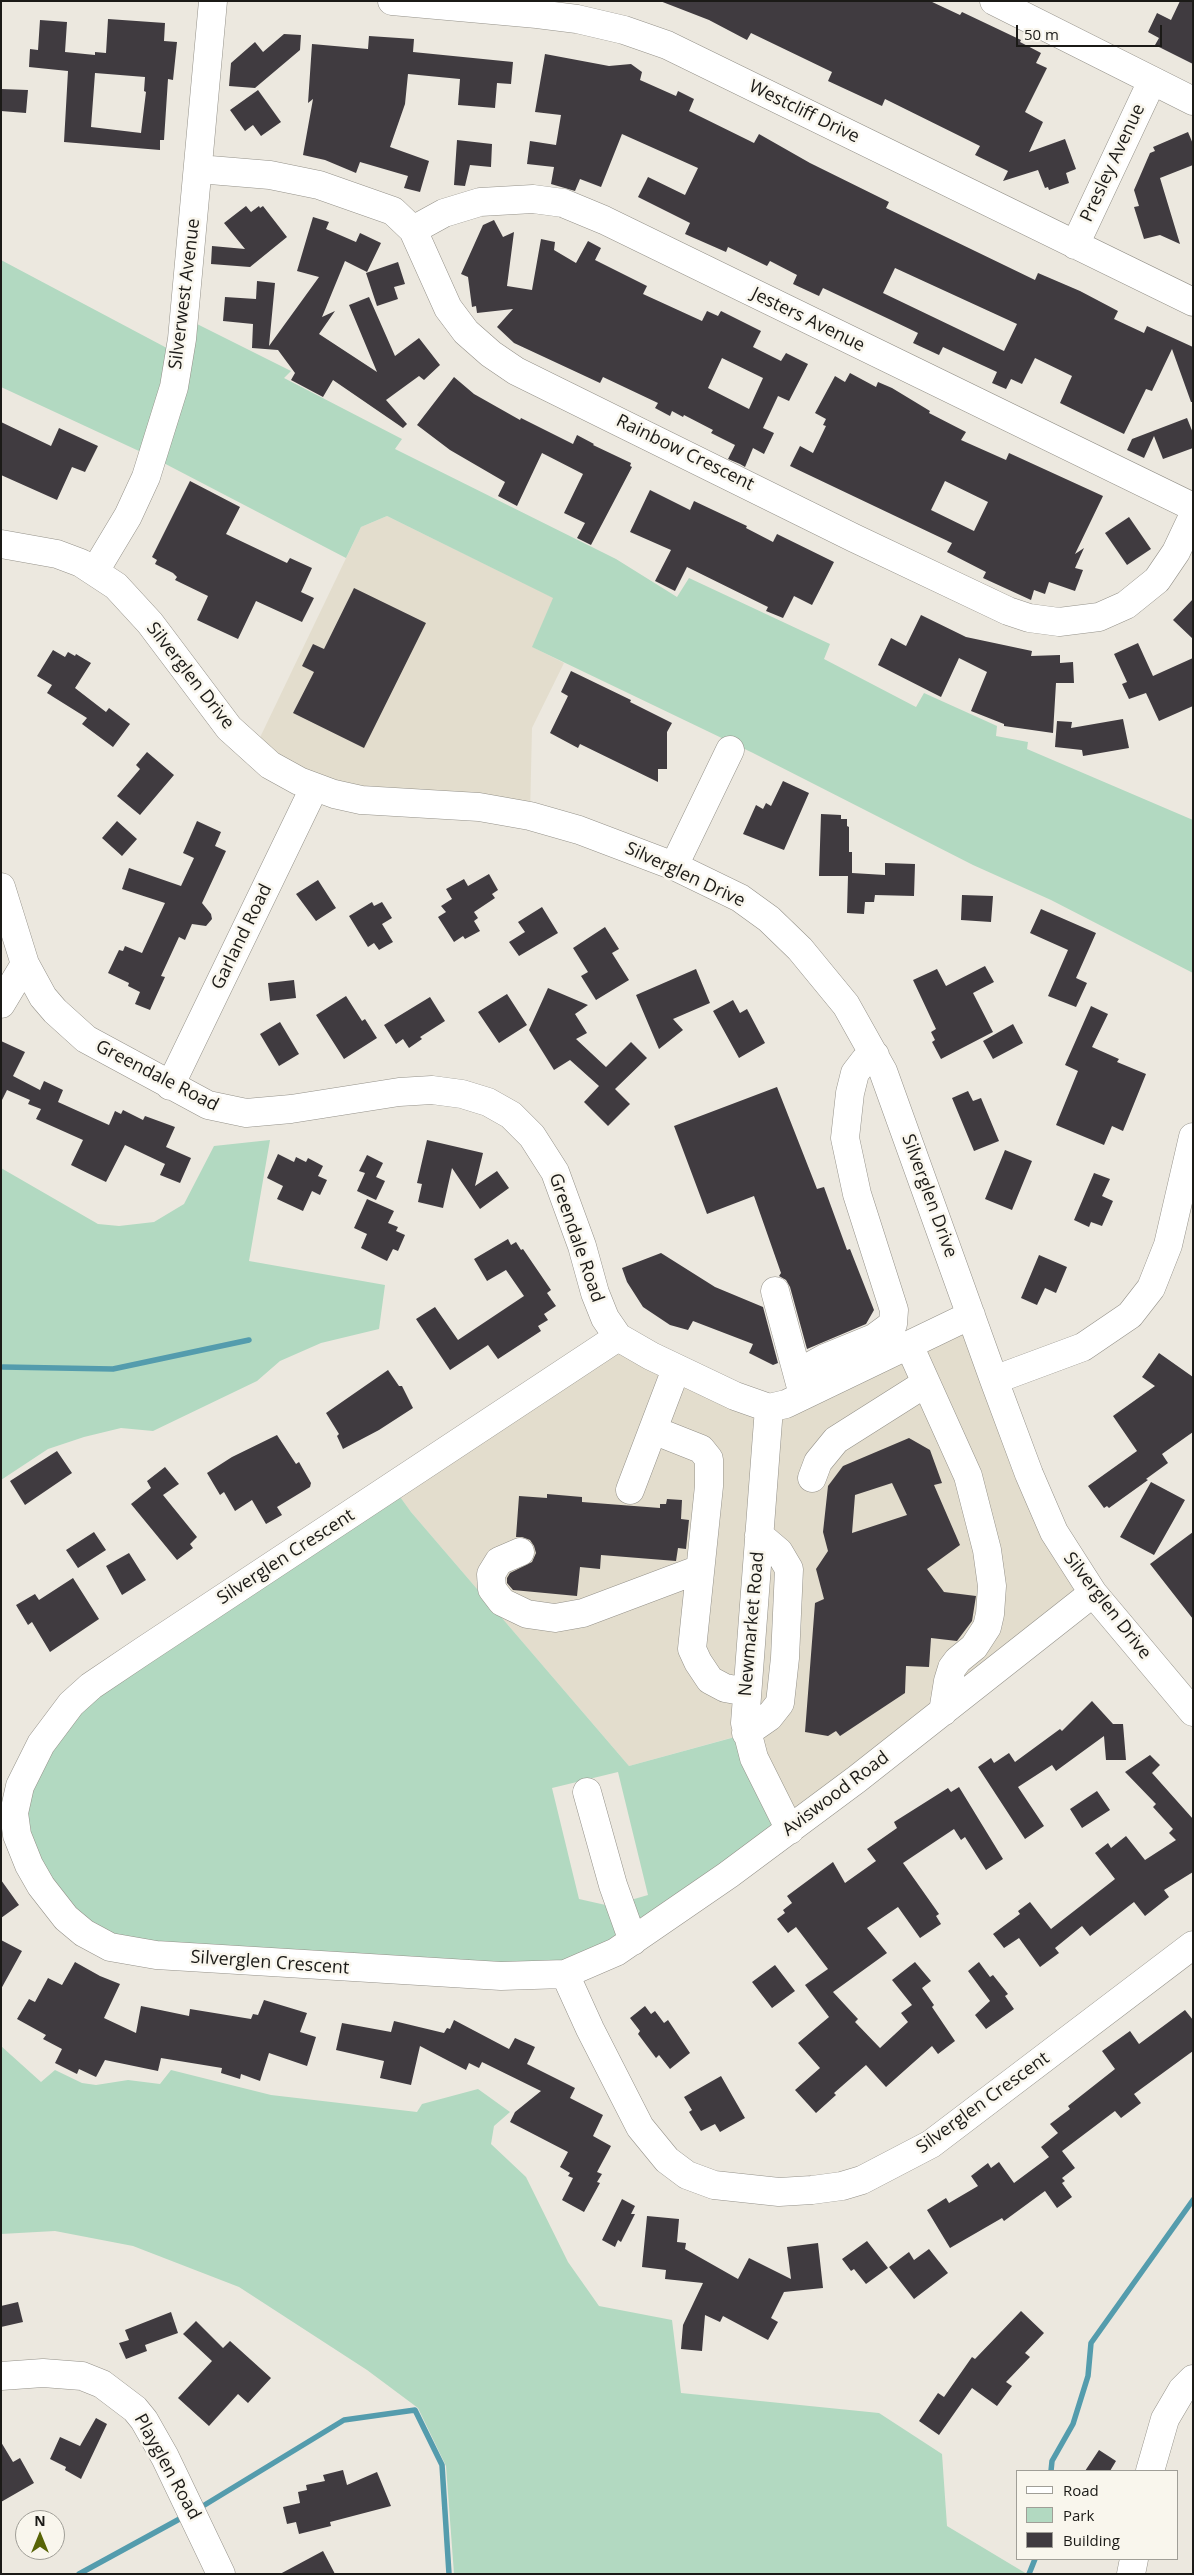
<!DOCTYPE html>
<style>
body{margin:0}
#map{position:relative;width:1194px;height:2575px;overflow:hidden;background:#ece8df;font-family:"Open Sans",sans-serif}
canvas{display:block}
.frame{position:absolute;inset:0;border:2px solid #1b1a17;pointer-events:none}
.legend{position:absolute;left:1016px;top:2470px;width:162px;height:90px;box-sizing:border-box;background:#f9f6ed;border:1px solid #a09e97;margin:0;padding:6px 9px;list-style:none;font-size:15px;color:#1b1a17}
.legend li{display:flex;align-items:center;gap:10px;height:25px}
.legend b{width:25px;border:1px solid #a09e97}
.north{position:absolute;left:15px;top:2510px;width:50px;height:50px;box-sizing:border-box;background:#f9f6ed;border:1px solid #a09e97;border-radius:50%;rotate:0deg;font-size:14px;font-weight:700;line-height:20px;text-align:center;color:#1b1a17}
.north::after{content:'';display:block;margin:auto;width:18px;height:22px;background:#586406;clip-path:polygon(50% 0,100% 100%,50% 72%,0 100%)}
.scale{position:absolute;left:1016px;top:25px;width:146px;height:22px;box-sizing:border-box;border:2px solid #1b1a17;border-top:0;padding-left:6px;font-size:15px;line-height:18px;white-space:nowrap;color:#1b1a17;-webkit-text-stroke:4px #f9f6ed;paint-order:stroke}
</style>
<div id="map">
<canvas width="1194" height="2575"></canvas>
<div class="frame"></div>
<ul class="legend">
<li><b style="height:6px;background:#fff"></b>Road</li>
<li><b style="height:14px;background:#b2d9c1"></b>Park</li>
<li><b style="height:14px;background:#403b40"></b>Building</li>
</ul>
<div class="north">N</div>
<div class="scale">50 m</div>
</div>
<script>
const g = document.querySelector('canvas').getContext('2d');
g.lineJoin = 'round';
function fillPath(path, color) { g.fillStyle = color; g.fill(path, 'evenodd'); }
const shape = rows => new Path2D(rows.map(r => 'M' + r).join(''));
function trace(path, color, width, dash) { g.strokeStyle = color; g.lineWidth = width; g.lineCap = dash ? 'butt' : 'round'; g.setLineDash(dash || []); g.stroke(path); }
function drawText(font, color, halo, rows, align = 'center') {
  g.font = font + ' "Open Sans",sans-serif'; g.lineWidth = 5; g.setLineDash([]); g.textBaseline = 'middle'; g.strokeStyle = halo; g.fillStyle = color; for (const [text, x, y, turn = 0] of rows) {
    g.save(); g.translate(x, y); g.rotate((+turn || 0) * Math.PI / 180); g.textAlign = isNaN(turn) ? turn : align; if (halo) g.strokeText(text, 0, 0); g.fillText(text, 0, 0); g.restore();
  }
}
const built = shape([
 [387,516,554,598,533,647,564,663,532,728,530,816,388,804,253,752,361,527],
 [971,1315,1093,1594,790,1830,745,1734,629,1766,411,1512,393,1487,607,1346,754,1403]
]);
const green = shape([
 [1,260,180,355,185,318,291,371,284,378,402,439,395,449,616,559,677,597,689,578,830,644,824,659,916,707,924,693,997,726,996,736,1028,742,1027,749,1193,820,1193,973,1051,900,973,865,753,753,532,647,553,598,387,516,361,527,346,558,154,458,1,387],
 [270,1140,249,1261,385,1285,379,1329,321,1343,280,1361,257,1381,153,1431,121,1428,84,1437,48,1449,1,1480,1,1168,98,1224,119,1226,154,1222,184,1204,214,1146],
 [393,1487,411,1512,629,1766,746,1734,790,1830,580,1970,156,1955,75,1927,14,1812,52,1724],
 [618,1772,648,1895,610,1906,579,1899,552,1788],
 [1,2046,41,2082,55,2070,82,2083,96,2085,128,2080,160,2084,171,2070,271,2095,417,2112,422,2104,478,2089,510,2112,494,2126,491,2144,526,2177,568,2262,599,2306,672,2320,681,2393,879,2413,942,2454,947,2526,1027,2574,454,2574,446,2466,418,2408,367,2370,239,2287,133,2246,55,2231,1,2234]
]);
const stream = shape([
 [3,1367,113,1369,249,1340],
 [1051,2471,1052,2461,1073,2424,1088,2376,1091,2343,1193,2200],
 [198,2509,344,2420,415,2410,442,2465,449,2574],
 [79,2574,185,2516],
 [1029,2574,1035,2559]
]);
const building = shape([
 [660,1,930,1,960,15,962,12,1021,40,1020,42,1041,53,1036,63,1047,68,1025,112,1043,122,1029,152,1065,139,1076,169,1066,173,1069,183,1049,190,1048,187,1045,188,1038,170,1003,181,1008,171,975,155,980,146,885,99,882,106,828,81,832,72,751,33,747,40,709,20],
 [1180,1,1193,1,1193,64,1155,45,1159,38,1148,32,1157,13,1171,20],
 [108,19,165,23,164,41,177,42,173,80,168,79,164,140,160,140,160,150,64,142,68,71,29,67,30,49,38,50,40,20,67,22,65,52,95,55,95,52,106,53],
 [95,73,145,77,144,91,146,92,141,133,91,127],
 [284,34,301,35,300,50,255,88,229,86,231,63,255,42,263,52],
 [369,36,414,39,413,52,513,62,511,84,497,83,495,108,458,105,460,79,408,74,405,104,390,147,429,161,420,192,404,188,408,176,360,162,356,173,325,160,303,155,313,99,308,103,312,44,368,49],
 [545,54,609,66,631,64,642,72,640,80,676,96,678,91,694,99,689,111,754,143,759,134,810,163,889,202,886,208,1035,280,1038,273,1080,291,1118,311,1114,319,1144,333,1147,326,1193,347,1193,402,1191,402,1172,349,1152,391,1146,389,1124,434,1060,403,1072,376,1035,358,1022,384,1011,379,1006,389,992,383,997,372,943,347,939,355,913,343,918,333,891,320,823,288,819,296,793,284,797,275,770,261,767,266,728,247,726,252,685,234,690,223,638,197,648,177,685,195,698,168,622,134,601,187,580,179,575,191,551,184,554,167,527,164,530,141,556,145,561,115,535,112],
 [895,268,1017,324,1004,351,883,293],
 [1,89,28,90,26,113,1,111],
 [258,90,281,122,261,136,253,125,245,131,230,110],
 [1188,132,1193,144,1193,165,1160,178,1180,244,1160,235,1144,239,1134,207,1139,206,1134,190,1150,153,1155,151,1153,147],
 [457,140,492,144,491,167,470,165,465,186,454,185],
 [246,206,251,212,259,206,260,208,263,206,287,237,250,267,211,264,212,246,245,249,224,223],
 [313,217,329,222,326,229,356,242,360,233,381,243,367,272,345,261,322,317,335,311,319,334,377,372,349,305,369,297,395,356,419,338,440,365,424,380,419,376,386,400,407,424,403,428,333,380,323,397,291,380,295,373,278,350,252,348,253,324,223,321,225,297,256,299,257,281,275,283,269,346,319,277,297,271],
 [494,220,503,237,514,232,507,286,532,290,541,239,555,242,554,250,576,263,588,241,601,248,595,260,647,286,643,294,702,321,707,311,718,316,721,311,761,331,753,347,781,361,786,353,808,364,789,401,778,396,763,428,774,433,764,454,753,448,745,467,740,464,728,459,735,445,711,433,713,430,684,415,683,417,672,411,670,416,655,408,658,403,603,377,600,383,514,343,497,327,513,309,477,313,476,306,472,307,468,277,461,274,483,225],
 [722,358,763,378,749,409,708,388],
 [398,262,405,284,394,287,398,299,377,306,366,273],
 [850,373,876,387,878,382,892,388,930,411,929,413,966,432,961,440,1006,460,1009,453,1103,496,1075,554,1084,548,1075,568,1083,570,1075,591,1049,582,1045,594,1034,590,1031,600,983,578,986,572,947,552,952,543,790,466,800,446,813,453,826,426,823,425,826,419,815,413,835,376,845,382],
 [945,481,988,502,974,531,931,510],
 [454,377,474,394,520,420,521,418,573,444,577,435,594,444,593,445,631,463,630,466,632,467,591,545,577,538,585,523,564,513,583,474,542,453,517,506,498,496,505,482,450,450,417,425],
 [1187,418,1193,433,1193,448,1163,459,1154,436,1144,458,1127,450,1132,439],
 [1,422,51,446,59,428,98,446,85,472,72,467,57,500,1,475],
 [190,481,240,507,226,534,287,563,290,558,312,568,301,592,314,598,302,622,256,601,238,639,197,620,208,596,175,580,177,577,173,573,155,564,157,560,152,557],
 [650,490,690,510,694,501,747,526,746,528,773,542,777,534,834,562,812,605,794,596,783,618,766,611,768,607,687,567,675,591,655,581,671,550,630,532],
 [1129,517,1151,549,1127,565,1105,533],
 [354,588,426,623,364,748,293,713,314,672,302,666,313,644,324,649],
 [1193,599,1193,639,1173,620],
 [921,615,966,637,1032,651,1031,656,1060,655,1060,663,1073,662,1074,683,1056,683,1053,733,1004,726,1004,724,971,711,987,672,959,658,941,697,878,665,891,638,906,646],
 [1138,643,1153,676,1193,658,1193,706,1159,721,1146,693,1129,699,1122,684,1127,682,1114,654],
 [53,650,65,657,68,652,75,656,76,654,91,663,75,688,106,712,109,708,130,724,113,747,82,724,87,718,47,693,52,685,37,676],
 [571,671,631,700,630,702,672,723,667,732,667,769,658,769,658,782,580,744,578,748,550,733,568,696,561,692],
 [1123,719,1129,748,1083,756,1082,750,1055,747,1057,721,1072,722,1071,728],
 [147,752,174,775,140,815,117,796,140,769,136,765],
 [783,781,809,793,784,850,743,834,756,805,763,809,766,803,771,806],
 [821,814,841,815,841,819,847,819,847,826,849,827,849,852,852,852,852,873,885,875,885,863,915,864,914,896,875,895,874,902,865,902,864,914,847,913,848,876,819,876],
 [117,821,137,839,122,856,102,838],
 [197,821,221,832,215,846,226,851,202,903,211,914,212,919,206,926,192,924,185,940,179,937,161,976,165,977,150,1010,135,1004,140,992,128,986,129,983,108,973,119,950,123,951,125,946,142,953,165,903,122,889,129,868,181,886,194,858,183,853],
 [489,874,498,890,492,894,495,898,474,912,478,918,474,921,480,931,465,939,463,936,454,942,438,917,446,912,441,906,452,899,446,889,464,879,468,886],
 [318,880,336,908,316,921,296,894],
 [962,895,993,896,991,922,961,920],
 [372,902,374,906,382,902,392,918,382,924,393,942,379,950,374,943,368,947,349,916],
 [542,907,558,933,519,956,509,942,525,932,518,922],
 [1041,909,1096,933,1076,978,1087,983,1076,1007,1048,996,1068,950,1030,933],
 [605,927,619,949,612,953,629,980,596,1000,581,976,588,972,573,948],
 [985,966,994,982,973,993,993,1032,941,1059,932,1042,935,1040,931,1032,936,1029,913,980,937,969,946,986],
 [696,969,710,1003,673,1019,683,1030,659,1049,636,995],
 [294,980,296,998,270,1001,268,983],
 [548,988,588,1005,575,1014,587,1033,576,1039,606,1067,631,1042,647,1058,615,1089,630,1104,608,1126,584,1102,599,1086,570,1060,554,1070,529,1030],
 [507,994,527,1025,499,1043,478,1012],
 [346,996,362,1021,365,1019,377,1038,344,1059,316,1015],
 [430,997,445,1021,420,1037,422,1039,409,1048,403,1039,396,1044,384,1025],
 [733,1000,740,1013,747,1009,765,1043,739,1058,713,1011],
 [1091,1006,1108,1014,1092,1047,1119,1059,1117,1062,1146,1074,1123,1131,1112,1126,1104,1145,1056,1125,1078,1071,1065,1065],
 [280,1022,299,1054,279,1066,260,1034],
 [1013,1024,1023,1043,993,1059,983,1041],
 [1,1041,25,1052,13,1076,40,1090,44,1081,63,1090,58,1102,109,1125,115,1111,121,1114,123,1110,143,1120,145,1116,175,1127,166,1147,191,1158,180,1183,160,1175,165,1164,125,1145,106,1182,71,1165,83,1140,36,1119,41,1109,28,1104,30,1100,7,1090,1,1102],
 [777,1087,817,1189,824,1187,847,1250,850,1249,874,1310,866,1324,807,1349,790,1287,786,1280,779,1276,781,1273,754,1196,707,1214,674,1126],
 [968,1091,973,1101,981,1098,999,1141,974,1151,952,1098],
 [427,1140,483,1153,475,1186,497,1171,509,1188,480,1209,452,1168,443,1208,418,1202,422,1184,417,1183],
 [1005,1150,1032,1161,1012,1210,985,1199],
 [278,1154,294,1162,296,1157,306,1162,308,1158,323,1166,318,1176,327,1180,320,1195,312,1191,303,1211,277,1199,283,1186,267,1178],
 [367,1155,383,1163,376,1177,385,1181,376,1200,357,1191,365,1173,359,1171],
 [1094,1173,1110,1179,1102,1196,1113,1201,1102,1226,1091,1222,1089,1227,1074,1220],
 [367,1199,394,1211,388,1223,398,1227,396,1231,405,1235,398,1251,393,1249,387,1261,361,1248,367,1234,354,1228],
 [508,1239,511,1245,516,1242,521,1250,523,1249,551,1290,547,1293,556,1306,544,1314,548,1320,538,1326,541,1331,498,1359,488,1345,450,1370,416,1319,435,1307,458,1340,524,1296,506,1270,487,1281,474,1259],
 [661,1253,715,1287,763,1307,778,1363,773,1365,749,1353,753,1344,693,1321,688,1330,670,1325,643,1307,627,1282,622,1268],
 [1039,1255,1067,1267,1056,1293,1045,1288,1037,1305,1021,1298],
 [1159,1353,1193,1377,1193,1432,1162,1454,1168,1463,1146,1479,1148,1480,1109,1508,1107,1506,1104,1508,1088,1486,1137,1451,1113,1416,1155,1386,1142,1377],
 [388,1370,399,1386,402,1386,413,1408,379,1430,343,1449,337,1436,339,1434,326,1413],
 [277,1435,296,1464,299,1462,311,1483,310,1487,277,1507,282,1515,266,1524,252,1500,235,1511,224,1492,220,1495,207,1473,232,1457],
 [909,1438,930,1450,942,1483,934,1485,960,1545,927,1569,944,1592,976,1596,972,1621,957,1641,931,1638,929,1667,906,1666,905,1693,840,1736,836,1731,828,1736,805,1732,815,1603,824,1599,816,1569,828,1551,823,1532,828,1486,843,1466],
 [892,1483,907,1515,852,1533,855,1495],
 [57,1451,72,1473,25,1505,10,1481],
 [165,1467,179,1484,163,1495,197,1537,190,1544,193,1548,177,1560,131,1504,151,1488,147,1481],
 [1151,1482,1185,1500,1154,1555,1120,1537],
 [547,1494,582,1497,582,1502,660,1508,660,1504,666,1504,667,1499,682,1500,681,1519,689,1520,686,1549,678,1548,676,1561,601,1555,600,1569,580,1567,577,1596,513,1590,507,1583,507,1578,510,1573,532,1562,536,1553,534,1546,530,1540,522,1537,516,1537,519,1496,547,1498],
 [94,1532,106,1550,78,1568,66,1550],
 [1193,1532,1193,1619,1150,1564],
 [129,1553,146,1580,122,1595,106,1566],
 [73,1578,99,1619,50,1652,32,1622,28,1625,16,1605,35,1594,39,1600],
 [1092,1701,1113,1724,1123,1724,1126,1760,1106,1760,1104,1736,1056,1771,1052,1765,1018,1787,1044,1826,1025,1839,978,1767,991,1758,994,1763,1009,1753,1015,1762,1060,1729,1062,1731],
 [1150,1755,1160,1765,1152,1773,1193,1819,1193,1872,1164,1890,1169,1897,1145,1916,1134,1902,1090,1936,1082,1926,1055,1948,1059,1953,1040,1967,1019,1938,1004,1948,993,1934,1020,1914,1018,1911,1030,1902,1051,1929,1115,1879,1095,1853,1108,1843,1111,1848,1126,1836,1145,1860,1176,1840,1169,1833,1173,1829,1153,1807,1156,1804,1125,1772],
 [959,1787,1003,1859,986,1870,965,1837,961,1840,954,1829,903,1863,939,1914,936,1916,941,1924,920,1938,898,1907,867,1928,887,1953,833,1992,858,2019,855,2022,880,2048,908,2022,901,2013,912,2005,892,1980,915,1962,931,1981,922,1988,934,2005,932,2007,955,2041,938,2054,932,2046,886,2087,866,2065,834,2093,836,2095,816,2113,795,2090,820,2068,798,2043,829,2017,805,1985,828,1969,796,1927,788,1933,777,1919,785,1913,783,1910,792,1903,787,1896,833,1862,845,1883,876,1861,867,1849,897,1828,894,1822,948,1788,951,1792],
 [1097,1791,1110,1810,1082,1828,1070,1809],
 [1,1880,19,1905,1,1918],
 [1,1940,22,1951,1,1989],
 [75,1962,100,1976,120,1984,104,2018,136,2033,141,2006,189,2016,190,2009,251,2019,253,2014,258,2015,264,2000,307,2013,300,2032,316,2037,307,2066,269,2053,260,2081,241,2074,240,2079,221,2073,222,2068,161,2058,158,2071,105,2060,96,2077,79,2069,77,2074,55,2063,62,2049,43,2039,46,2035,17,2019,29,1999,35,2002,48,1978,62,1985],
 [979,1962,990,1977,993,1975,1008,1994,1005,1996,1014,2009,986,2029,975,2015,990,2001,968,1971],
 [775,1965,795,1991,772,2008,752,1982],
 [645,2006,651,2014,655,2011,664,2023,668,2020,690,2053,670,2069,659,2055,656,2058,638,2034,640,2031,630,2018],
 [1185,2010,1193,2020,1193,2051,1134,2094,1141,2103,1121,2118,1115,2111,1062,2151,1075,2168,1062,2178,1065,2181,1062,2183,1072,2197,1057,2208,1045,2191,1004,2221,1002,2218,950,2248,927,2210,946,2198,949,2203,978,2186,971,2176,988,2163,991,2168,999,2162,1014,2183,1049,2157,1041,2147,1058,2133,1050,2124,1070,2109,1068,2106,1115,2069,1102,2051,1130,2031,1139,2044],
 [454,2020,509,2049,515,2038,535,2047,527,2064,575,2088,570,2098,603,2115,593,2136,611,2146,597,2172,602,2174,597,2182,600,2183,584,2212,562,2200,573,2178,568,2176,570,2173,560,2167,568,2152,510,2122,515,2112,541,2091,482,2062,479,2068,469,2063,466,2070,420,2046,411,2085,380,2078,384,2061,336,2050,342,2023,391,2032,394,2021,444,2033,447,2028,450,2029],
 [721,2076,745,2118,720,2132,715,2124,701,2131,689,2112,692,2110,684,2097],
 [622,2199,635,2206,631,2214,635,2214,621,2242,618,2240,615,2247,602,2240],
 [647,2216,679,2219,677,2242,686,2243,685,2249,738,2279,749,2258,791,2279,787,2247,818,2243,823,2288,784,2292,771,2318,778,2322,768,2340,723,2316,720,2322,705,2315,702,2351,681,2349,683,2325,703,2283,665,2279,666,2270,642,2267],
 [867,2241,888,2268,866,2284,854,2269,851,2271,842,2259],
 [929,2249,948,2273,914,2299,889,2267,909,2252,914,2260],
 [18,2302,23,2322,1,2327,1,2306],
 [1021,2311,1044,2333,1025,2353,1030,2357,1006,2382,1012,2386,997,2406,972,2388,939,2435,919,2421,938,2393,944,2397,972,2357,975,2359],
 [171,2312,178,2333,145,2345,147,2351,126,2359,119,2343,129,2340,125,2330],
 [196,2321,223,2348,230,2341,271,2378,248,2403,238,2394,209,2426,178,2398,212,2361,183,2334],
 [96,2418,107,2424,81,2479,65,2470,66,2467,50,2459,60,2437,80,2446],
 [1,2442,13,2462,20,2458,34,2483,1,2502],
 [1099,2450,1116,2461,1110,2471,1085,2471],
 [343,2470,347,2485,377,2472,391,2506,330,2522,331,2526,299,2534,296,2522,287,2524,283,2507,300,2503,298,2492,307,2490,306,2485,325,2481,323,2475],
 [323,2551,335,2574,280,2574]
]);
const minor = shape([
 [392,1,537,14,577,19,624,30,667,45,1193,302],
 [994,1,1193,101],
 [198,169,270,175,319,185,393,211,413,230,448,308,466,332,491,354,516,371,854,538,1008,611,1029,618,1059,622,1099,617,1126,605,1157,580,1176,552,1193,516],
 [413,230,444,213,480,202,533,199,563,203,604,220,1193,507],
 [1075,245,1152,81],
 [1,544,57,554,81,563,116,586,150,623,229,728,270,765,299,781,334,794,361,800,479,807,530,816,579,830,674,866,740,898,769,919,800,949,846,1005,883,1071,994,1380,1029,1474,1054,1532,1093,1593,1193,1712],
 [95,571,128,516,146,477,174,387,182,339,213,1],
 [674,866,730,750],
 [1,887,25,964,43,997,55,1011,86,1039,208,1105,246,1113,291,1109,399,1092,432,1090,462,1094,488,1102,511,1115,532,1136,555,1172,582,1246,595,1293,605,1318,618,1337,651,1356,735,1396,769,1408,786,1404,971,1315],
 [1,1004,25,964],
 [170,1086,314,788],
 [775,1291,802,1391],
 [618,1337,143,1651,91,1686,71,1704,41,1744,20,1786,14,1813,17,1835,29,1865,41,1886,66,1918,84,1933,110,1947,156,1955,501,1976,565,1974,616,1952,728,1875,857,1779,1093,1593],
 [909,1345,968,1476,987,1550,992,1586,990,1614,987,1627,974,1647,958,1660,952,1668,948,1681,943,1712],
 [798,1373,825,1358,874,1338,893,1324,894,1310,857,1194,845,1138,850,1093,855,1073,865,1060,875,1055],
 [994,1380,1083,1347,1130,1315,1151,1288,1168,1245,1193,1137],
 [769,1408,745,1723,754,1758,790,1830],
 [653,1430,701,1449,709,1459,709,1486,692,1649,698,1662,710,1680,725,1688,747,1692],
 [812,1478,818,1462,836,1440,926,1383],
 [630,1490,676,1369],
 [520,1552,499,1561,491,1574,492,1589,502,1602,527,1614,555,1618,583,1613,700,1569],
 [746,1733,769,1717,780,1703,785,1658,789,1569,779,1552,759,1535],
 [587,1792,613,1885,633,1941],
 [565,1974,590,2029,640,2127,667,2160,687,2175,714,2185,779,2192,812,2190,842,2186,862,2180,931,2144,1193,1945],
 [1,2376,43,2373,82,2376,102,2384,135,2409,144,2420,165,2457,221,2574],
 [1150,2471,1165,2419,1182,2390,1193,2379],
 [1131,2574,1134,2559]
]);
const streetNames = [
 ["Westcliff Drive",804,112,26],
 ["Presley Avenue",1113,163,-65],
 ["Silverwest Avenue",185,294,-83],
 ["Jesters Avenue",808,320,26],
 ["Rainbow Crescent",685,453,26],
 ["Silverglen Drive",190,676,52],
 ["Silverglen Drive",685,875,25],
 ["Garland Road",242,937,-64],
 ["Greendale Road",157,1076,27],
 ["Silverglen Drive",929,1196,70],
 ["Greendale Road",576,1238,71],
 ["Silverglen Crescent",286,1557,-33],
 ["Silverglen Drive",1107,1606,52],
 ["Newmarket Road",752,1624,-85],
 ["Aviswood Road",836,1794,-37],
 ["Silverglen Crescent",270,1963,4],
 ["Silverglen Crescent",983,2103,-36],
 ["Playglen Road",167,2467,61]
];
fillPath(built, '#e3ddcd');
fillPath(green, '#b2d9c1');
trace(stream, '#549cad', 5.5);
fillPath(building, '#403b40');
trace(minor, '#949189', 29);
trace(minor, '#fff', 28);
drawText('18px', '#1b1a17', '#f9f6ed', streetNames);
</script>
